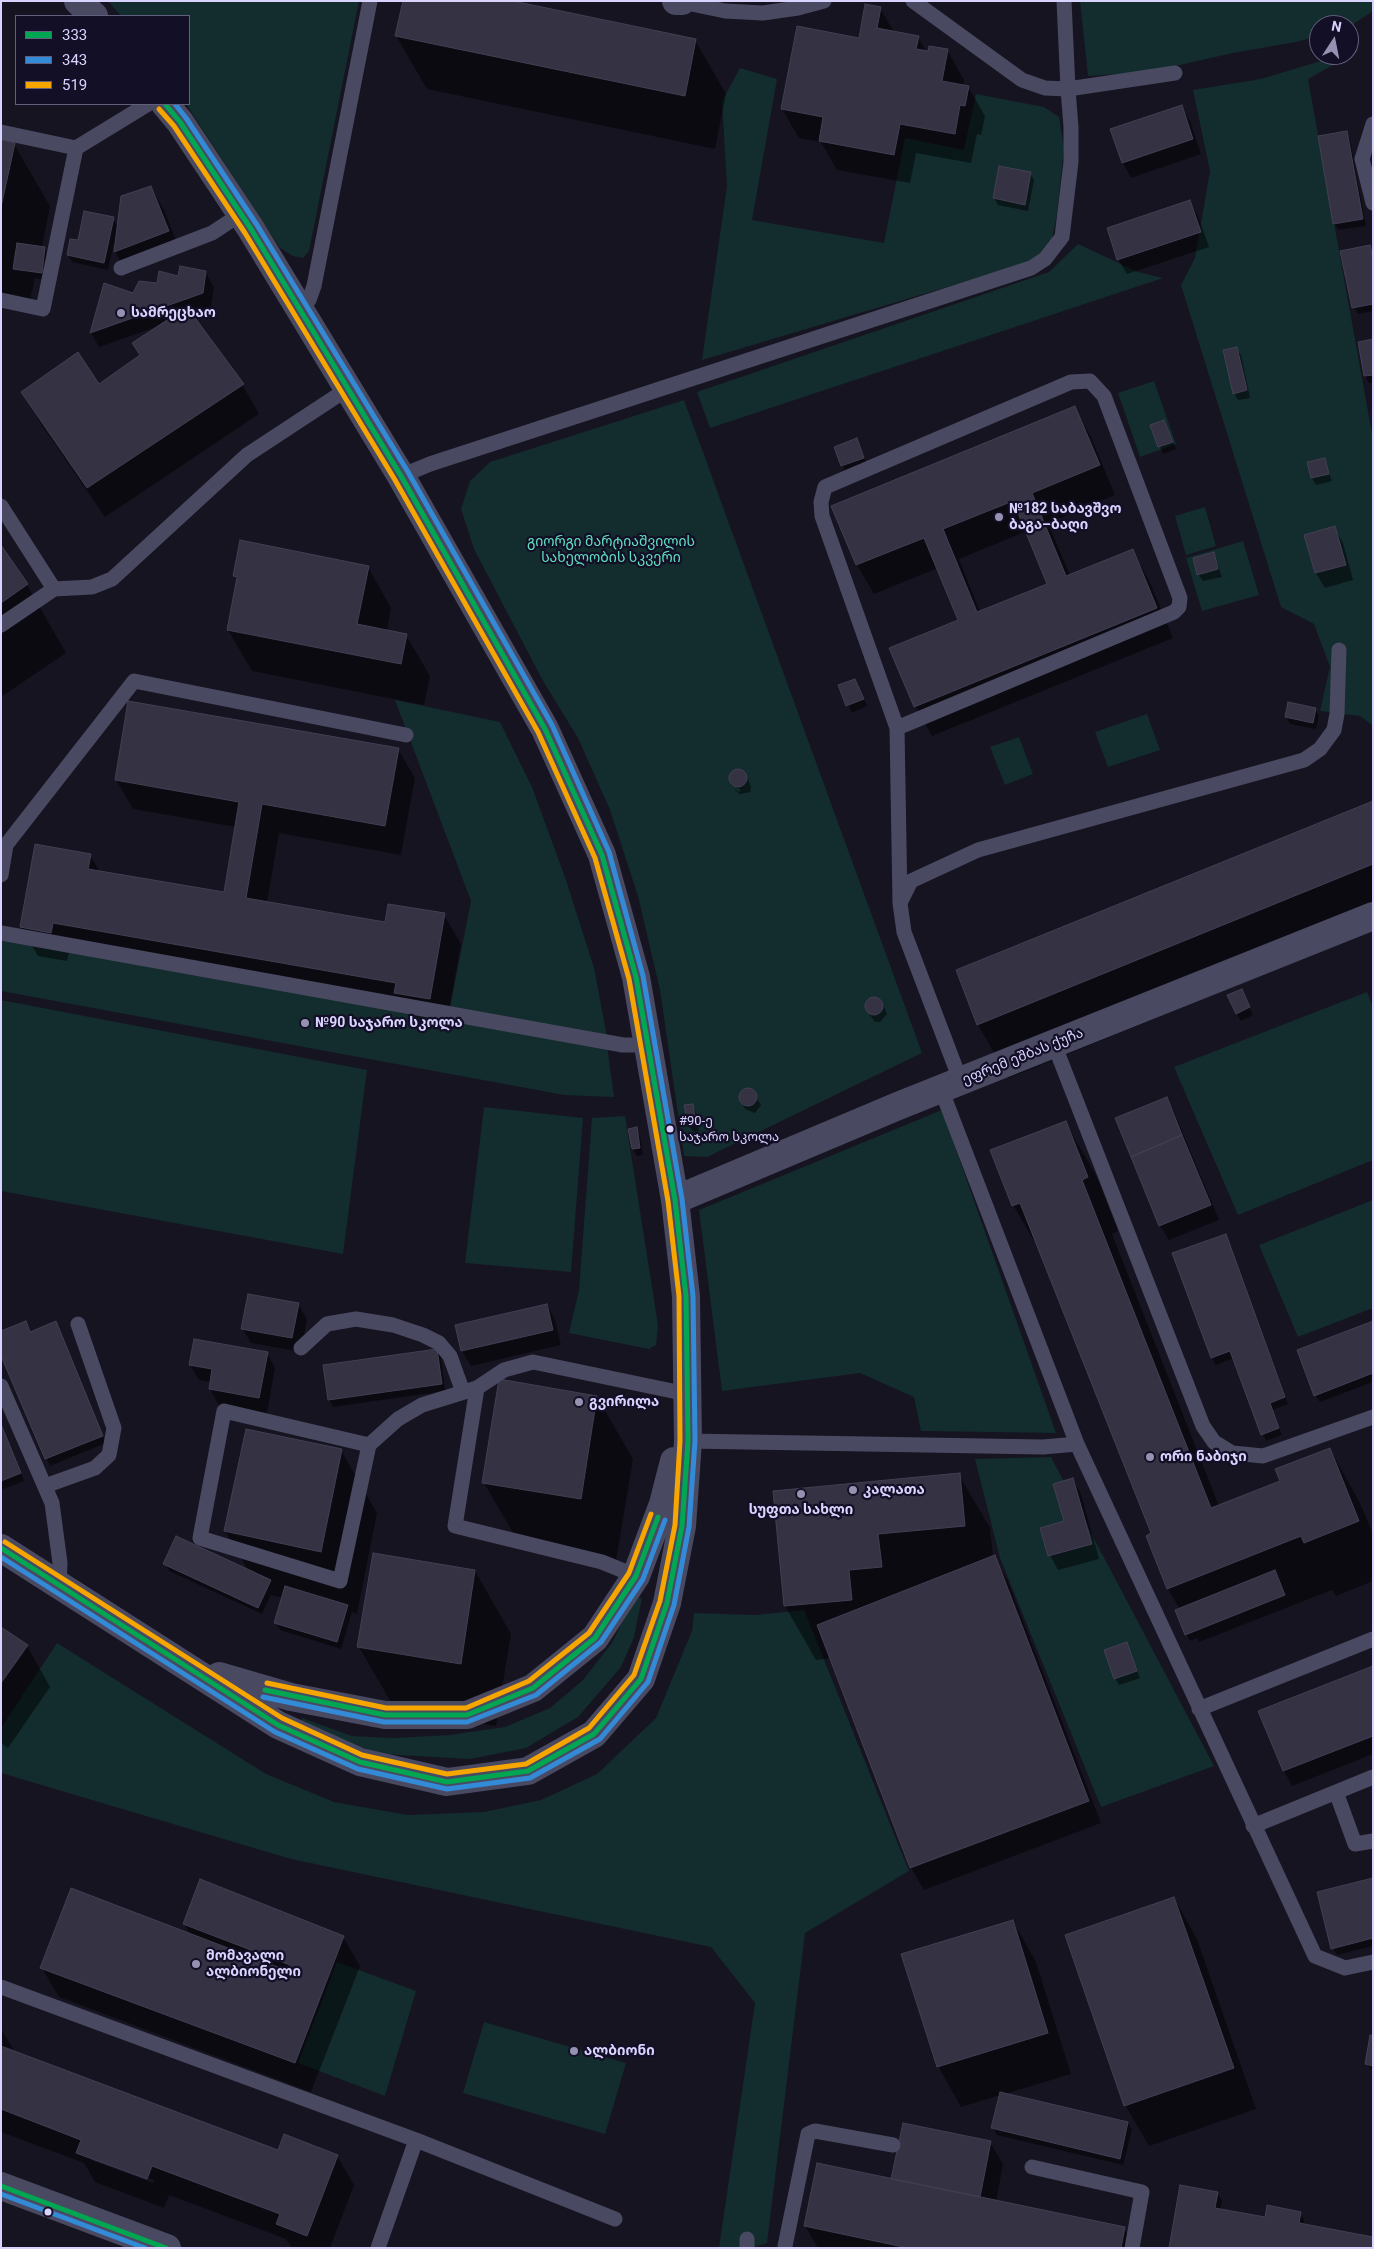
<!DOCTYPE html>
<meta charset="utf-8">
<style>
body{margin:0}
#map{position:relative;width:1374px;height:2249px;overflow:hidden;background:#161421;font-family:Roboto,sans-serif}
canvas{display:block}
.frame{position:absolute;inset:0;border:2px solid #d9d4ff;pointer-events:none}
.legend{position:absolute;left:15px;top:15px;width:175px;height:90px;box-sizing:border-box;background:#130f26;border:1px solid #625e7d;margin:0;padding:6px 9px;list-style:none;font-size:15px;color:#d9d4ff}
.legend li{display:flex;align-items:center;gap:10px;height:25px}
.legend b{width:25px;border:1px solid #625e7d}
.north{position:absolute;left:1309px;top:15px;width:50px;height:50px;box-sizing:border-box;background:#130f26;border:1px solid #625e7d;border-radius:50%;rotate:11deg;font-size:14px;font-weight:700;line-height:20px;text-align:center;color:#d9d4ff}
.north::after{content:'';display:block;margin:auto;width:18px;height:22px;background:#9591b1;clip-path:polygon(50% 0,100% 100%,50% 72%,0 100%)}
</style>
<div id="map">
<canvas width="1374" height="2249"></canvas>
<div class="frame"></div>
<ul class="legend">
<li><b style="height:6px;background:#00a651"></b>333</li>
<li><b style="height:6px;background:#338bd7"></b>343</li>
<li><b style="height:6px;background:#f7a600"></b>519</li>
</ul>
<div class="north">N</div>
</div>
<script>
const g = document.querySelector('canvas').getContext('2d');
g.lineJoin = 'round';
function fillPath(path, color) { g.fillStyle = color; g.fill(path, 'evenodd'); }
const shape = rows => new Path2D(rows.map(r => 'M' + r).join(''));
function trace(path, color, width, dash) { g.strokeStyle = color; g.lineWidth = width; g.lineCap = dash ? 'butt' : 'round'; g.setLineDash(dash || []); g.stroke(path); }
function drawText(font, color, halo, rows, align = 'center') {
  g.font = font + ' Roboto,"Noto Sans Georgian",sans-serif'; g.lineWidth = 4.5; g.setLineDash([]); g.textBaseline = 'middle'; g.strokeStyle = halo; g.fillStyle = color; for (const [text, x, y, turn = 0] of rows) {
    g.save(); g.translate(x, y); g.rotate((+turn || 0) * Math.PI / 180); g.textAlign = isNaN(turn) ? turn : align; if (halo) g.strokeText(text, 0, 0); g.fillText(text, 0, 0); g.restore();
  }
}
const green = shape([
 [108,1,359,1,309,251,303,258,293,256,280,248,186,104,189,104,189,16,121,16],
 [1080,1,1373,1,1373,11,1349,27,1319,25,1319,36,1296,42,1233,53,1149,72,1088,76],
 [1360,50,1308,79,1373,439,1373,726,1360,716,1320,711,1330,667,1314,624,1281,607,1181,285,1195,258,1210,171,1193,90,1261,79,1341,55,1349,55,1349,53],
 [740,68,777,79,752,220,884,243,905,138,964,150,976,94,1044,107,1059,117,1064,148,1057,214,1052,239,1041,254,1028,263,702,360,727,186,722,101],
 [1078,244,1138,272,1163,278,710,428,697,392,1049,272],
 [1154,381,1176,444,1140,457,1118,393],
 [684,400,922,1053,707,1157,684,1156,660,990,638,896,610,810,578,738,543,681,474,549,461,509,470,481,490,462],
 [1205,507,1216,546,1186,555,1175,516],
 [1243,541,1259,595,1202,611,1186,558],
 [395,700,500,722,532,787,566,880,594,968,607,1037,450,1007,471,901],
 [1147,714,1160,750,1108,767,1095,732],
 [1019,737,1033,774,1005,785,990,747],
 [1,938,607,1046,614,1097,564,1095,1,991],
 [1367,992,1373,1007,1373,1160,1238,1215,1174,1067],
 [1,1000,367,1070,343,1254,1,1191],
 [484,1107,583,1118,571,1272,465,1263],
 [942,1110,1056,1433,921,1431,914,1397,860,1373,722,1391,699,1210],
 [625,1116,658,1325,656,1345,649,1349,569,1333,579,1290,592,1118],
 [1373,1200,1373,1308,1298,1337,1259,1245],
 [1051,1457,1214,1766,1101,1807,1000,1558,975,1459],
 [635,1597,642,1598,634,1637,621,1667,578,1717,526,1748,470,1759,381,1754,299,1727,302,1718,352,1736,394,1738,449,1735,505,1727,550,1708,582,1681,612,1643],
 [804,1610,909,1871,805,1933,767,2243,751,2248,719,2248,755,2003,711,1947,291,1859,1,1773,1,1728,57,1643,266,1774,334,1802,408,1815,484,1812,541,1800,597,1774,656,1718,692,1631,694,1613,756,1615],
 [337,1962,416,1991,385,2096,298,2063],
 [484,2022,626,2063,605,2134,463,2093]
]);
const shadow = shape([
 [880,8,894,32,918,37,927,53,947,50,964,80,963,86,968,87,985,116,981,135,977,134,971,163,916,153,910,183,837,170,821,142,799,138,782,109,860,39],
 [396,36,695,40,726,94,715,149,427,89],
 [1181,106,1190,121,1201,154,1131,178,1123,163],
 [1346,133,1350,140,1366,226,1338,230,1334,223],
 [1,141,14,144,50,206,42,247,44,248,48,255,45,280,35,278,29,305,1,299],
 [1030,173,1034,180,1028,211,998,205,994,198],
 [151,187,164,210,181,253,128,274,115,252,117,239,115,238,108,270,72,262,68,255,113,218,118,227],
 [1189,201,1198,216,1209,247,1127,274,1118,259],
 [1369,246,1373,252,1373,311,1358,314,1354,307],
 [205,272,214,287,211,308,191,315,242,384,259,414,105,517,39,421,23,392,98,386,140,356,133,343,156,327,99,347,91,333,134,295,158,285],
 [1373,341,1373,383,1369,383,1365,376,1359,343],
 [1236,348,1241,355,1250,398,1238,400,1234,393],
 [1075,408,1091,437,1115,495,1048,523,1070,575,1132,550,1149,580,1173,638,932,736,915,706,960,621,938,568,874,594,857,565,833,506],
 [1027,531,1048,585,980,612,959,559],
 [1164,421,1176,449,1163,454,1152,426],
 [856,440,867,465,846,472,842,465],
 [1324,459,1332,481,1316,485,1312,478],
 [1334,528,1343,543,1353,580,1325,588,1316,573],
 [1,547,27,585,66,653,1,697],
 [1214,554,1222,577,1203,581,1198,574],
 [368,567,391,608,387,631,406,635,430,676,424,705,252,671,228,630,237,581,234,575],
 [839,686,859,687,867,706,852,713],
 [1315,709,1319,716,1316,729,1290,724,1286,717],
 [398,749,415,778,401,855,279,833,267,903,386,923,444,915,461,944,446,1028,412,1022,406,1011,69,952,67,961,38,956,21,927,90,855,100,872,225,894,236,827,133,809,116,780],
 [736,770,746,774,751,787,750,792,740,794,736,791,735,789,739,792,741,790,732,785,730,778,732,773],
 [1373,803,1373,930,1009,1078,978,1025,957,970],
 [871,998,881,1001,885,1009,887,1014,880,1022,875,1022,867,1011,865,1006],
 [1245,998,1253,1015,1241,1021,1237,1014],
 [746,1088,751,1089,761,1105,755,1113,745,1109,741,1101,739,1096],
 [1166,1099,1175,1114,1219,1220,1169,1240,1160,1226],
 [692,1105,696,1112,699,1131,693,1132,689,1125],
 [1065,1122,1096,1175,1118,1231,1112,1234,1219,1506,1281,1482,1330,1449,1360,1503,1373,1534,1373,1581,1336,1596,1332,1590,1199,1642,1197,1638,1190,1641,1186,1634,1180,1609,1168,1589,1148,1536,1153,1534,1044,1258,1013,1205],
 [636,1129,640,1136,643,1155,637,1156,633,1149],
 [1225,1235,1288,1404,1273,1410,1282,1435,1266,1441,1234,1358,1216,1365,1212,1358,1174,1254],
 [298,1304,307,1319,301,1352,251,1343,242,1328],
 [547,1305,555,1320,561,1345,471,1366,462,1351,457,1325],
 [25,1323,30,1333,59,1330,106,1443,50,1466,1,1352],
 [1373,1323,1373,1382,1320,1402,1315,1395],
 [437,1350,441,1357,445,1391,333,1407,329,1400],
 [267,1353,275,1368,267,1413,218,1404,210,1389,211,1382,199,1380,190,1365],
 [597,1397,633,1459,616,1561,520,1545,484,1483],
 [1,1424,24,1481,1,1490],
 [341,1450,377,1513,357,1614,352,1612,341,1649,280,1630,276,1623,283,1598,271,1595,262,1614,169,1571,165,1564,248,1570,225,1531],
 [959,1475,990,1528,993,1558,1007,1579,1101,1823,924,1890,911,1868,831,1658,816,1660,785,1606,775,1492],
 [1073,1480,1081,1494,1099,1559,1058,1570,1050,1555,1065,1522],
 [475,1571,511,1634,496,1726,395,1709,359,1647],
 [1,1628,27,1646,50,1687,8,1748,1,1743],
 [1126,1643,1140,1678,1119,1685,1115,1678],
 [1373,1668,1373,1754,1292,1786,1284,1771,1260,1712],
 [1373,1880,1373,1946,1337,1955,1333,1948],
 [1174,1898,1197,1939,1256,2109,1149,2146,1125,2105],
 [1013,1921,1036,1962,1071,2074,1005,2094,1128,2123,1132,2130,1123,2165,997,2135,993,2128,1001,2095,961,2107,938,2066],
 [184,1924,343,1937,360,1966,311,2092,59,1997,42,1968,191,1935],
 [1,2029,15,2052,279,2152,337,2156,354,2185,330,2248,292,2248,286,2239,169,2195,164,2208,95,2182,84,2163,1,2132],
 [91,2157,154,2180,153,2183,91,2160],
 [1373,2037,1373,2072,1367,2064],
 [990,2142,1003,2164,996,2202,1124,2228,1135,2248,818,2248,805,2226,892,2180],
 [1218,2194,1222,2201,1220,2210,1266,2218,1300,2213,1304,2220,1303,2225,1170,2248]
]);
const building = shape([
 [403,1,513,1,696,39,685,96,395,36,403,1],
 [865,4,881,7,877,28,919,36,916,49,928,51,929,46,948,49,942,81,969,86,965,106,960,105,955,134,900,124,894,155,819,141,823,117,781,109,797,26,859,38,865,4],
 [1182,105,1193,139,1122,163,1110,129,1182,105],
 [1347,131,1363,219,1333,224,1318,136,1347,131],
 [1,140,15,143,1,207,1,140],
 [999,166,1031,172,1025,205,993,198,999,166],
 [151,186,169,231,114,252,121,196,151,186],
 [1190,200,1201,232,1117,260,1107,228,1190,200],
 [84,211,114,217,104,263,67,255,70,239,78,240,84,211],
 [17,243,45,247,42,273,13,269,17,243],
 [1370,245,1373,258,1373,304,1352,308,1340,251,1370,245],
 [180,266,206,271,203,293,90,333,104,283,133,293,139,281,157,283,159,271,178,276,180,266],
 [187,307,244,384,87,488,21,392,78,352,99,384,140,355,132,343,187,307],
 [1373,339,1373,375,1364,376,1358,342,1373,339],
 [1237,347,1247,390,1233,394,1223,350,1237,347],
 [1075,406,1100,465,1032,493,1066,576,1133,549,1157,608,914,707,889,648,958,620,924,538,856,565,831,506,1075,406],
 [1013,501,1047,584,977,612,943,529,1013,501],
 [1164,420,1173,442,1158,447,1150,425,1164,420],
 [857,438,864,458,841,466,834,447,857,438],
 [1325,458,1329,474,1311,478,1307,462,1325,458],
 [1335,526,1346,565,1315,573,1304,535,1335,526],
 [240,540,369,566,357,624,407,634,401,664,227,630,237,577,233,576,240,540],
 [1,545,28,584,1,603,1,545],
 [1214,552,1218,569,1197,575,1193,558,1214,552],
 [855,679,864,699,846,706,838,685,855,679],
 [128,701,399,748,385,826,262,804,246,898,385,922,388,904,445,913,430,999,394,993,396,983,53,923,51,933,20,927,35,844,91,854,88,869,224,892,239,802,115,780,128,701],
 [1288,702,1316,708,1313,723,1285,717,1288,702],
 '729 778a9 9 0 1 1 18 0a9 9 0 1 1-18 0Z',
 [1373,801,1373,864,977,1025,956,970,1373,801],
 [1242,989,1250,1007,1236,1014,1227,995,1242,989],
 '865 1006a9 9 0 1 1 18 0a9 9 0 1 1-18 0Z',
 '739 1097a9 9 0 1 1 18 0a9 9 0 1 1-18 0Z',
 [1167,1097,1182,1135,1131,1157,1115,1118,1167,1097],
 [693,1104,696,1124,688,1126,684,1105,693,1104],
 [1066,1121,1088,1177,1082,1180,1211,1508,1280,1481,1275,1469,1330,1448,1359,1521,1304,1543,1301,1536,1167,1589,1146,1536,1151,1533,1020,1203,1012,1206,990,1150,1066,1121],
 [637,1127,640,1148,632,1149,628,1129,637,1127],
 [1182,1135,1211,1205,1159,1226,1131,1157,1182,1135],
 [1226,1234,1285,1397,1270,1403,1279,1428,1261,1435,1230,1351,1211,1358,1172,1253,1226,1234],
 [248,1294,299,1303,292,1338,241,1329,248,1294],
 [547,1304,553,1330,461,1351,455,1325,547,1304],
 [26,1321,30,1332,56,1321,103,1436,45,1459,1,1356,1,1331,26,1321],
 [1373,1321,1373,1373,1314,1396,1297,1350,1373,1321],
 [194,1339,268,1352,259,1398,209,1389,212,1369,189,1365,194,1339],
 [437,1349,442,1384,328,1400,323,1365,437,1349],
 [499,1379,597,1396,581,1499,482,1483,499,1379],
 [1,1424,21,1473,1,1481,1,1424],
 [246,1429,342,1449,321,1552,224,1531,246,1429],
 [960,1473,965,1526,878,1534,882,1567,849,1570,852,1600,784,1606,773,1491,960,1473],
 [1073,1478,1092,1544,1048,1556,1040,1528,1064,1521,1053,1484,1073,1478],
 [176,1536,271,1580,258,1608,163,1564,176,1536],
 [373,1553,475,1570,461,1664,357,1647,373,1553],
 [995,1555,1089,1801,910,1868,817,1625,995,1555],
 [1275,1570,1285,1595,1185,1635,1175,1610,1275,1570],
 [285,1586,348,1605,337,1642,274,1623,285,1586],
 [1,1627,28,1645,1,1683,1,1627],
 [1127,1642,1137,1671,1114,1679,1104,1650,1127,1642],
 [1373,1666,1373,1736,1283,1771,1258,1711,1373,1666],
 [1373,1878,1373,1938,1331,1949,1317,1892,1373,1878],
 [200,1879,344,1936,295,2063,40,1968,71,1888,288,1971,290,1965,183,1924,200,1879],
 [1174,1897,1234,2068,1124,2106,1065,1935,1174,1897],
 [1013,1920,1048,2033,937,2067,901,1954,1013,1920],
 [1370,2035,1373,2036,1373,2066,1365,2064,1370,2035],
 [1,2046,278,2150,284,2134,338,2155,307,2236,276,2224,280,2214,152,2166,147,2179,76,2153,81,2140,1,2109,1,2046],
 [1000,2092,1128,2122,1120,2159,991,2128,1000,2092],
 [903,2123,991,2141,980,2197,891,2179,903,2123],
 [817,2163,1125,2227,1121,2248,908,2248,804,2226,817,2163],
 [1180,2185,1218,2192,1215,2208,1265,2217,1267,2205,1301,2212,1299,2223,1373,2237,1373,2248,1169,2248,1180,2185]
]);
const service = shape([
 [1064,1,1068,89,1175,73],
 [682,2,725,11,763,13,798,8,824,1],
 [1373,124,1362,159,1373,203],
 [1,132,76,148],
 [121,268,212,233,241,214],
 [1,300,43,309,76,148,148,104],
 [298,305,309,300,314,286,370,1],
 [401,476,430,464,1031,268,1045,259,1062,237,1071,162,1071,127,1068,89,1045,88,1022,80,913,1],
 [1,506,54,589,92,587,112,579,247,455,349,388],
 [1,625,54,589],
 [897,728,1174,612,1179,607,1180,598,1104,396,1090,381,1071,382,825,487,821,502,822,516,897,728,900,903],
 [1,875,6,845,134,681,406,735],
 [1,933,623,1045,648,1045],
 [1054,1044,1203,1426,1214,1442,1232,1453,1263,1456,1373,1417],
 [961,1082,904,932,900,903,911,881,978,850,1304,760,1320,749,1334,730,1337,714,1339,650],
 [941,1089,1077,1444,1315,1956,1345,1968,1373,1962],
 [301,1348,327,1324,356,1319,393,1325,423,1335,439,1343,450,1356,463,1392],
 [1,1386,52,1503,60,1563,59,1584],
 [477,1388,455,1526,602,1562,636,1576],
 [688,1441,1043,1447,1077,1444],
 [369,1445,224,1411,200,1538,340,1581,369,1445,398,1419,422,1405,477,1388,504,1370,533,1362,687,1394],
 [45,1486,95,1468,109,1455,114,1428,78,1324],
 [1199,1709,1373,1639],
 [1336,1792,1355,1844,1373,1841],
 [1253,1826,1373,1777],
 [1,1987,416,2140,615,2219],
 [1032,2167,1142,2192,1132,2248],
 [785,2246,808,2134,815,2131,893,2145],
 [378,2248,416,2140],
 [747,2248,747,2239]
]);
const minor = shape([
 [676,1,682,1],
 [675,1200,898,1106,1373,916]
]);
const tertiary = shape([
 [78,1,94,16],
 [1,1548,278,1725,360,1762,447,1782,528,1771,594,1734,641,1679,667,1603,682,1526,688,1441,686,1296,675,1200,636,977,602,855,545,729,401,476,251,229,180,122,165,104],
 [219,1676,291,1697,385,1715,467,1715,533,1688,595,1638,636,1576,663,1504,674,1461],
 [1,2186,167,2248]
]);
const bus1 = shape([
 [1,1548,278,1725,360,1762,447,1782,528,1771,594,1734,641,1679,667,1603,682,1526,688,1441,686,1296,675,1200,636,977,602,855,545,729,401,476,251,229,180,122,165,104],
 [265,1690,385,1715,467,1715,533,1688,595,1638,636,1576,658,1517],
 [1,2186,166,2248]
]);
const bus2 = shape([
 [1,1557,275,1732,358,1769,447,1789,530,1778,600,1739,648,1682,674,1605,689,1527,695,1441,693,1296,682,1199,643,976,609,852,552,725,408,472,257,225,186,118,175,104],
 [263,1697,384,1722,467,1722,536,1695,601,1642,643,1579,665,1520],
 [1,2194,145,2248]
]);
const bus3 = shape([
 [5,1542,282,1718,362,1755,447,1774,526,1764,589,1728,634,1675,660,1601,675,1525,680,1441,679,1296,668,1201,629,979,595,858,538,732,395,480,245,233,174,126,159,109],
 [267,1683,386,1708,466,1708,529,1681,589,1633,629,1573,651,1514]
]);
const markers = [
 [121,313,5,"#9591b1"],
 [999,517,5,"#9591b1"],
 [305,1023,5,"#9591b1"],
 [670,1129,4.5,"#d9d4ff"],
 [579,1402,5,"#9591b1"],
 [1150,1457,5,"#9591b1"],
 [853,1490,5,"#9591b1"],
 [801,1494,5,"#9591b1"],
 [196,1964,5,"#9591b1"],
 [574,2051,5,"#9591b1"],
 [48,2212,4.5,"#d9d4ff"]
];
const busNames = [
 ["#90-ე",679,1122],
 ["საჯარო სკოლა",679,1138]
];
const poiNames = [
 ["სამრეცხაო",131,313],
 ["№182 საბავშვო",1009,509],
 ["ბაგა–ბაღი",1009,525],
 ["№90 საჯარო სკოლა",315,1023],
 ["გვირილა",589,1402],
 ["ორი ნაბიჯი",1160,1457],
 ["კალათა",863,1490],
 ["სუფთა სახლი",801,1510,"center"],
 ["მომავალი",206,1956],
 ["ალბიონელი",206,1972],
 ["ალბიონი",584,2051]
];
const parkNames = [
 ["გიორგი მარტიაშვილის",611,542],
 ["სახელობის სკვერი",611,558]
];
const streetNames = [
 ["ეფრემ ეშბას ქუჩა",1023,1057,-22]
];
fillPath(green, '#132c2d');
fillPath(shadow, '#0007');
fillPath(building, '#343243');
trace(building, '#433f54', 1);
trace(service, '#4a4962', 15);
trace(minor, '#4a4962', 28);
trace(tertiary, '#4a4962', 28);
trace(bus1, '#00a651', 5);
trace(bus2, '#338bd7', 5);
trace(bus3, '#f7a600', 5);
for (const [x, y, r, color] of markers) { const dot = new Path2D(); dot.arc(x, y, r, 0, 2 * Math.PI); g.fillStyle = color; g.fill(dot); trace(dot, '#130f26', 2); }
drawText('13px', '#d9d4ff', '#130f26', busNames, 'left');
drawText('bold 14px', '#d9d4ff', '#130f26', poiNames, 'left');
drawText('14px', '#5fe0c0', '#130f26', parkNames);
drawText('14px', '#d9d4ff', '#130f26', streetNames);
</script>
